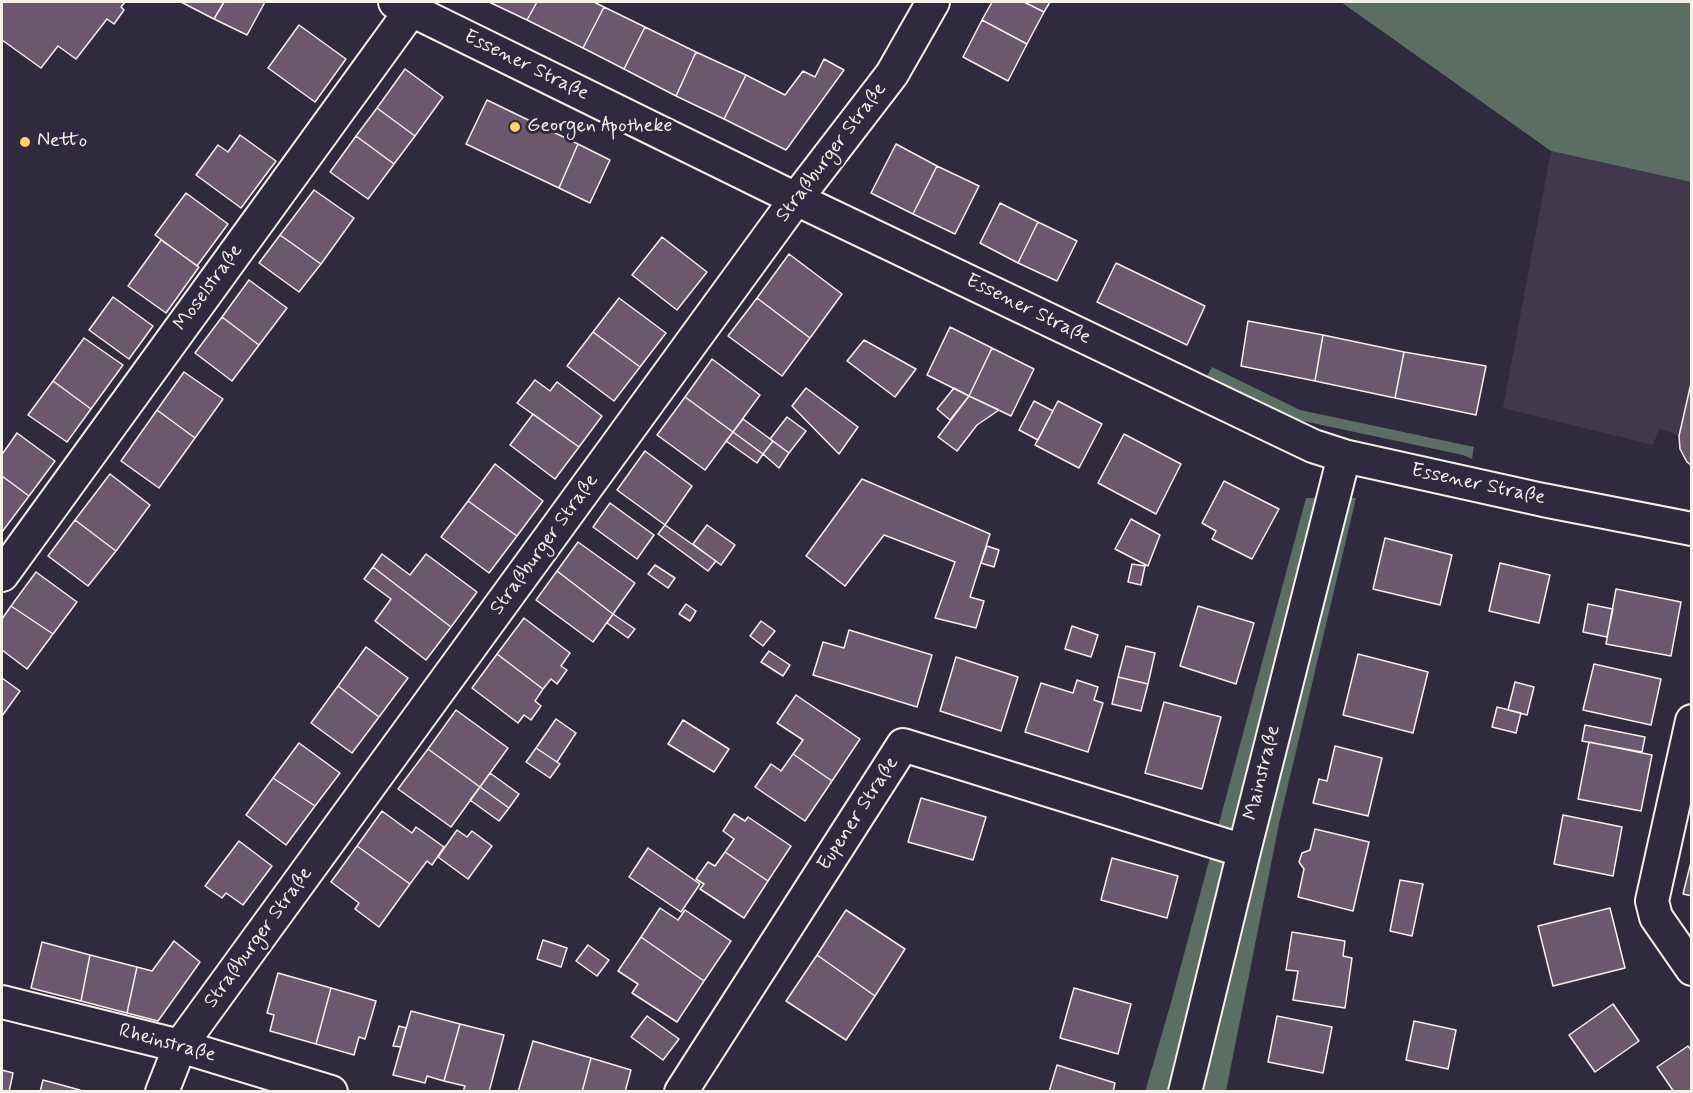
<!DOCTYPE html>
<meta charset="utf-8">
<style>
body{margin:0}
#map{position:relative;width:1693px;height:1093px;overflow:hidden;background:#2f2a3d;font-family:Mynerve,sans-serif}
canvas{display:block}
.frame{position:absolute;inset:0;border:3px solid #f4f1e8;pointer-events:none}
</style>
<div id="map">
<canvas width="1693" height="1093"></canvas>
<div class="frame"></div>
</div>
<script>
const g = document.querySelector('canvas').getContext('2d');
g.lineJoin = 'round';
function fillPath(path, color) { g.fillStyle = color; g.fill(path, 'evenodd'); }
const shape = rows => new Path2D(rows.map(r => 'M' + r).join(''));
function trace(path, color, width, dash) { g.strokeStyle = color; g.lineWidth = width; g.lineCap = dash ? 'butt' : 'round'; g.setLineDash(dash || []); g.stroke(path); }
function drawText(font, color, halo, rows, align = 'center') {
  g.font = font + ' Mynerve,sans-serif'; g.lineWidth = 6; g.setLineDash([]); g.textBaseline = 'middle'; g.strokeStyle = halo; g.fillStyle = color; for (const [text, x, y, turn = 0] of rows) {
    g.save(); g.translate(x, y); g.rotate((+turn || 0) * Math.PI / 180); g.textAlign = isNaN(turn) ? turn : align; if (halo) g.strokeText(text, 0, 0); g.fillText(text, 0, 0); g.restore();
  }
}
const built = shape([
 [1551,151,1691,182,1691,466,1687,462,1680,449,1679,436,1669,432,1659,429,1653,445,1503,408]
]);
const green = shape([
 [1341,2,1691,2,1691,182,1551,151],
 [1212,367,1300,410,1474,447,1472,459,1463,455,1298,420,1207,376],
 [1306,498,1356,498,1280,819,1226,1091,1145,1092,1172,999]
]);
const building = shape([
 [2,2,125,2,121,7,124,10,114,24,107,19,76,59,58,46,41,68,2,40,2,2],
 [181,2,224,2,214,19,181,2],
 [224,2,265,2,247,35,214,19,224,2],
 [489,2,537,2,527,20,489,2],
 [537,2,594,2,604,7,583,48,527,20,537,2],
 [992,2,1024,2,1044,12,1027,44,982,20,992,2],
 [1024,2,1050,2,1044,12,1024,2],
 [604,7,645,27,624,69,583,48,604,7],
 [982,20,1027,44,1008,81,963,57,982,20],
 [299,25,346,59,315,102,268,68,299,25],
 [645,27,696,52,676,96,624,69,645,27],
 [696,52,746,75,724,119,676,96,696,52],
 [824,59,844,70,786,150,724,119,746,75,785,95,803,71,815,77,824,59],
 [405,69,443,97,415,136,377,108,405,69],
 [487,100,578,144,559,188,466,144,487,100],
 [377,108,415,136,394,164,356,136,377,108],
 [240,135,276,161,241,208,196,175,218,145,228,152,240,135],
 [356,136,394,164,368,199,330,172,356,136],
 [578,144,610,160,590,203,559,188,578,144],
 [896,144,937,166,913,214,871,193,896,144],
 [937,166,979,186,955,234,913,214,937,166],
 [314,190,354,218,321,264,280,235,314,190],
 [186,193,228,224,197,266,155,235,186,193],
 [1000,203,1038,222,1018,263,980,243,1000,203],
 [1038,222,1077,241,1057,281,1018,263,1038,222],
 [280,235,321,264,299,292,259,263,280,235],
 [662,237,707,272,677,310,632,275,662,237],
 [161,240,199,267,166,313,128,286,161,240],
 [789,254,842,294,810,338,757,298,789,254],
 [1116,263,1205,306,1187,345,1097,302,1116,263],
 [249,280,287,308,259,345,222,317,249,280],
 [113,297,153,326,129,359,89,330,113,297],
 [619,298,666,333,640,367,593,332,619,298],
 [757,298,810,338,782,376,728,336,757,298],
 [222,317,259,345,232,381,195,353,222,317],
 [1248,321,1323,335,1315,381,1241,366,1248,321],
 [950,327,992,348,969,396,927,375,950,327],
 [593,332,640,367,614,401,567,366,593,332],
 [1323,335,1404,352,1395,398,1315,381,1323,335],
 [84,338,123,365,91,409,53,381,84,338],
 [864,340,916,369,895,397,847,361,864,340],
 [992,348,1034,369,1011,416,969,396,992,348],
 [1404,352,1486,366,1476,415,1395,398,1404,352],
 [712,359,760,395,733,432,685,397,712,359],
 [184,372,223,399,195,438,157,410,184,372],
 [1692,379,1692,466,1687,462,1680,449,1679,436,1692,379],
 [535,380,550,391,557,382,602,416,579,447,517,403,535,380],
 [53,381,91,409,67,442,28,415,53,381],
 [806,388,858,427,839,454,792,406,806,388],
 [954,388,969,396,950,420,937,409,954,388],
 [969,396,999,410,977,425,957,451,938,437,969,396],
 [685,397,733,432,705,470,657,435,685,397],
 [1034,401,1053,411,1038,440,1019,430,1034,401],
 [1058,401,1102,424,1079,468,1035,445,1058,401],
 [157,410,195,438,159,488,121,461,157,410],
 [533,414,579,447,555,479,510,445,533,414],
 [787,417,806,431,789,453,770,439,787,417],
 [743,419,773,441,763,454,733,432,743,419],
 [733,432,763,454,757,463,726,441,733,432],
 [17,433,55,461,29,496,2,476,2,452,3,453,17,433],
 [1124,434,1181,464,1156,514,1098,483,1124,434],
 [773,441,789,453,779,468,763,454,773,441],
 [645,451,692,486,665,525,617,490,645,451],
 [495,464,543,501,517,536,468,501,495,464],
 [110,474,150,505,116,551,75,520,110,474],
 [2,476,29,496,2,532,2,476],
 [862,479,990,534,970,597,984,601,976,628,935,618,955,562,884,535,845,586,806,556,862,479],
 [1224,481,1279,509,1252,559,1212,539,1216,531,1202,523,1224,481],
 [468,501,517,536,489,573,441,537,468,501],
 [610,503,654,535,637,559,593,527,610,503],
 [1131,519,1160,535,1148,566,1115,549,1131,519],
 [75,520,116,551,88,586,48,556,75,520],
 [665,525,716,561,708,571,658,534,665,525],
 [707,525,735,545,721,565,693,544,707,525],
 [1385,538,1452,555,1440,605,1373,589,1385,538],
 [578,542,635,583,613,614,557,571,578,542],
 [987,546,999,550,994,567,981,563,987,546],
 [382,554,410,575,426,554,477,592,451,627,373,567,382,554],
 [1500,563,1550,575,1539,623,1489,611,1500,563],
 [1132,564,1145,566,1141,585,1128,582,1132,564],
 [655,565,675,578,668,588,648,574,655,565],
 [373,567,451,627,426,660,375,621,391,599,364,579,373,567],
 [557,571,613,614,593,642,536,600,557,571],
 [36,572,77,602,53,634,11,606,36,572],
 [1616,589,1681,602,1671,656,1606,644,1616,589],
 [686,604,696,611,690,621,679,614,686,604],
 [1588,604,1613,609,1607,637,1583,632,1588,604],
 [11,606,53,634,27,669,2,650,2,619,11,606],
 [1198,606,1254,623,1236,684,1180,666,1198,606],
 [613,614,635,629,628,638,607,623,613,614],
 [524,618,570,653,561,666,567,670,557,684,551,679,543,689,497,654,524,618],
 [761,621,775,631,763,646,750,636,761,621],
 [1072,626,1098,635,1091,657,1065,649,1072,626],
 [849,630,932,655,917,707,813,675,823,642,844,648,849,630],
 [1126,646,1155,653,1148,684,1118,677,1126,646],
 [366,647,408,678,379,717,338,686,366,647],
 [769,651,790,665,783,676,761,662,769,651],
 [497,654,543,689,535,701,541,706,531,720,524,715,518,723,472,688,497,654],
 [1358,654,1428,672,1413,733,1343,715,1358,654],
 [956,657,1018,677,1001,731,940,711,956,657],
 [1594,664,1661,679,1651,725,1583,710,1594,664],
 [1118,677,1148,684,1141,711,1112,704,1118,677],
 [2,678,20,691,2,716,2,678],
 [1077,680,1098,687,1094,700,1103,703,1088,752,1025,732,1041,683,1073,693,1077,680],
 [1515,682,1534,687,1527,715,1508,710,1515,682],
 [338,686,379,717,352,753,311,723,338,686],
 [796,695,860,739,832,781,793,754,803,740,777,723,796,695],
 [1164,702,1221,717,1202,789,1145,773,1164,702],
 [1497,707,1521,713,1516,733,1492,727,1497,707],
 [456,710,508,748,480,787,428,749,456,710],
 [556,719,576,733,557,762,536,748,556,719],
 [683,720,729,749,714,772,668,744,683,720],
 [1585,725,1645,737,1642,752,1582,741,1585,725],
 [1589,742,1652,755,1641,811,1578,799,1589,742],
 [299,743,340,773,315,806,273,778,299,743],
 [1335,746,1382,758,1368,816,1313,803,1319,779,1327,781,1335,746],
 [536,748,560,764,550,778,526,762,536,748],
 [428,749,480,787,451,827,398,789,428,749],
 [793,754,832,781,805,821,755,787,771,764,781,771,793,754],
 [490,773,519,794,509,808,480,787,490,773],
 [273,778,315,806,286,845,246,815,273,778],
 [480,787,509,808,499,821,470,800,480,787],
 [921,798,986,817,973,860,908,842,921,798],
 [382,811,412,833,416,827,444,847,432,865,427,861,410,884,357,846,382,811],
 [734,814,745,821,748,817,791,846,768,881,725,852,734,839,723,831,734,814],
 [1563,815,1622,827,1613,876,1554,864,1563,815],
 [1315,829,1369,842,1353,911,1298,897,1304,869,1299,862,1302,853,1310,850,1315,829],
 [457,830,467,837,472,831,492,846,468,879,438,857,457,830],
 [239,841,272,866,243,905,226,893,222,898,205,886,239,841],
 [357,846,410,884,379,927,355,909,359,903,331,882,357,846],
 [648,848,700,884,681,912,629,877,648,848],
 [725,852,768,881,744,918,700,889,704,884,696,879,708,862,715,866,725,852],
 [1112,858,1178,876,1167,918,1101,900,1112,858],
 [1692,858,1692,896,1683,894,1692,858],
 [1400,880,1423,884,1412,936,1390,931,1400,880],
 [660,908,678,920,685,910,731,941,704,981,641,937,660,908],
 [1610,908,1625,968,1553,986,1538,926,1610,908],
 [846,910,905,949,875,996,817,955,846,910],
 [1292,932,1345,941,1343,956,1352,958,1345,1008,1293,1000,1298,971,1286,970,1292,932],
 [641,937,704,981,677,1022,632,993,638,984,618,971,641,937],
 [543,940,567,948,561,967,537,959,543,940],
 [174,941,200,962,158,1021,127,1013,137,967,152,971,174,941],
 [42,942,90,955,81,1001,31,988,42,942],
 [588,945,609,960,597,976,576,961,588,945],
 [90,955,137,967,127,1013,81,1001,90,955],
 [817,955,875,996,846,1040,786,1001,817,955],
 [278,973,331,988,316,1044,270,1031,274,1015,267,1013,278,973],
 [331,988,376,1001,365,1039,359,1037,354,1055,316,1044,331,988],
 [1074,988,1131,1004,1118,1054,1060,1038,1074,988],
 [1613,1004,1639,1041,1595,1072,1569,1035,1613,1004],
 [411,1011,460,1024,444,1081,427,1076,425,1083,393,1075,411,1011],
 [647,1016,679,1039,663,1060,631,1037,647,1016],
 [1277,1016,1332,1027,1323,1073,1268,1062,1277,1016],
 [1414,1021,1456,1030,1448,1069,1406,1060,1414,1021],
 [460,1024,504,1035,489,1092,463,1092,465,1086,444,1081,460,1024],
 [399,1026,406,1028,401,1047,393,1046,399,1026],
 [533,1041,591,1058,582,1092,518,1092,533,1041],
 [1688,1046,1692,1051,1692,1092,1674,1092,1657,1067,1688,1046],
 [591,1058,631,1070,625,1092,582,1092,591,1058],
 [1057,1065,1115,1083,1113,1092,1049,1092,1057,1065],
 [2,1070,13,1073,9,1092,2,1092,2,1070],
 [43,1080,80,1090,80,1092,40,1092,43,1080]
]);
const minor = shape([
 [395,2,796,199,1313,446,1344,456,1543,500,1692,529],
 [2,575,417,2],
 [1692,721,1652,901,1656,917,1692,969],
 [2,1002,180,1046,331,1092],
 [162,1092,180,1046,796,199,892,74,933,2],
 [681,1092,903,745,1244,851],
 [1185,1092,1244,851,1344,456]
]);
const markers = [
 [515,127,6,"#ffd166"],
 [25,142,6,"#ffd166"]
];
const streetNames = [
 ["Essener Straße",526,66,26],
 ["Straßburger Straße",832,153,-53],
 ["Moselstraße",209,288,-54],
 ["Essener Straße",1028,310,26],
 ["Essener Straße",1478,485,12],
 ["Straßburger Straße",545,545,-54],
 ["Mainstraße",1263,773,-76],
 ["Eupener Straße",859,814,-57],
 ["Straßburger Straße",259,938,-54],
 ["Rheinstraße",167,1044,15]
];
const poiNames = [
 ["Georgen Apotheke",527,127],
 ["Netto",37,142]
];
fillPath(built, '#41384c');
fillPath(green, '#5c6d64');
fillPath(building, '#6c586e');
trace(building, '#f4f1e8', 1.5);
trace(minor, '#f4f1e8', 36);
trace(minor, '#2f2a3d', 32);
for (const [x, y, r, color] of markers) { const dot = new Path2D(); dot.arc(x, y, r, 0, 2 * Math.PI); g.fillStyle = color; g.fill(dot); trace(dot, '#2f2a3d', 2); }
drawText('20px', '#f4f1e8', '#2f2a3d', streetNames);
drawText('20px', '#f4f1e8', '#2f2a3d', poiNames, 'left');
</script>
